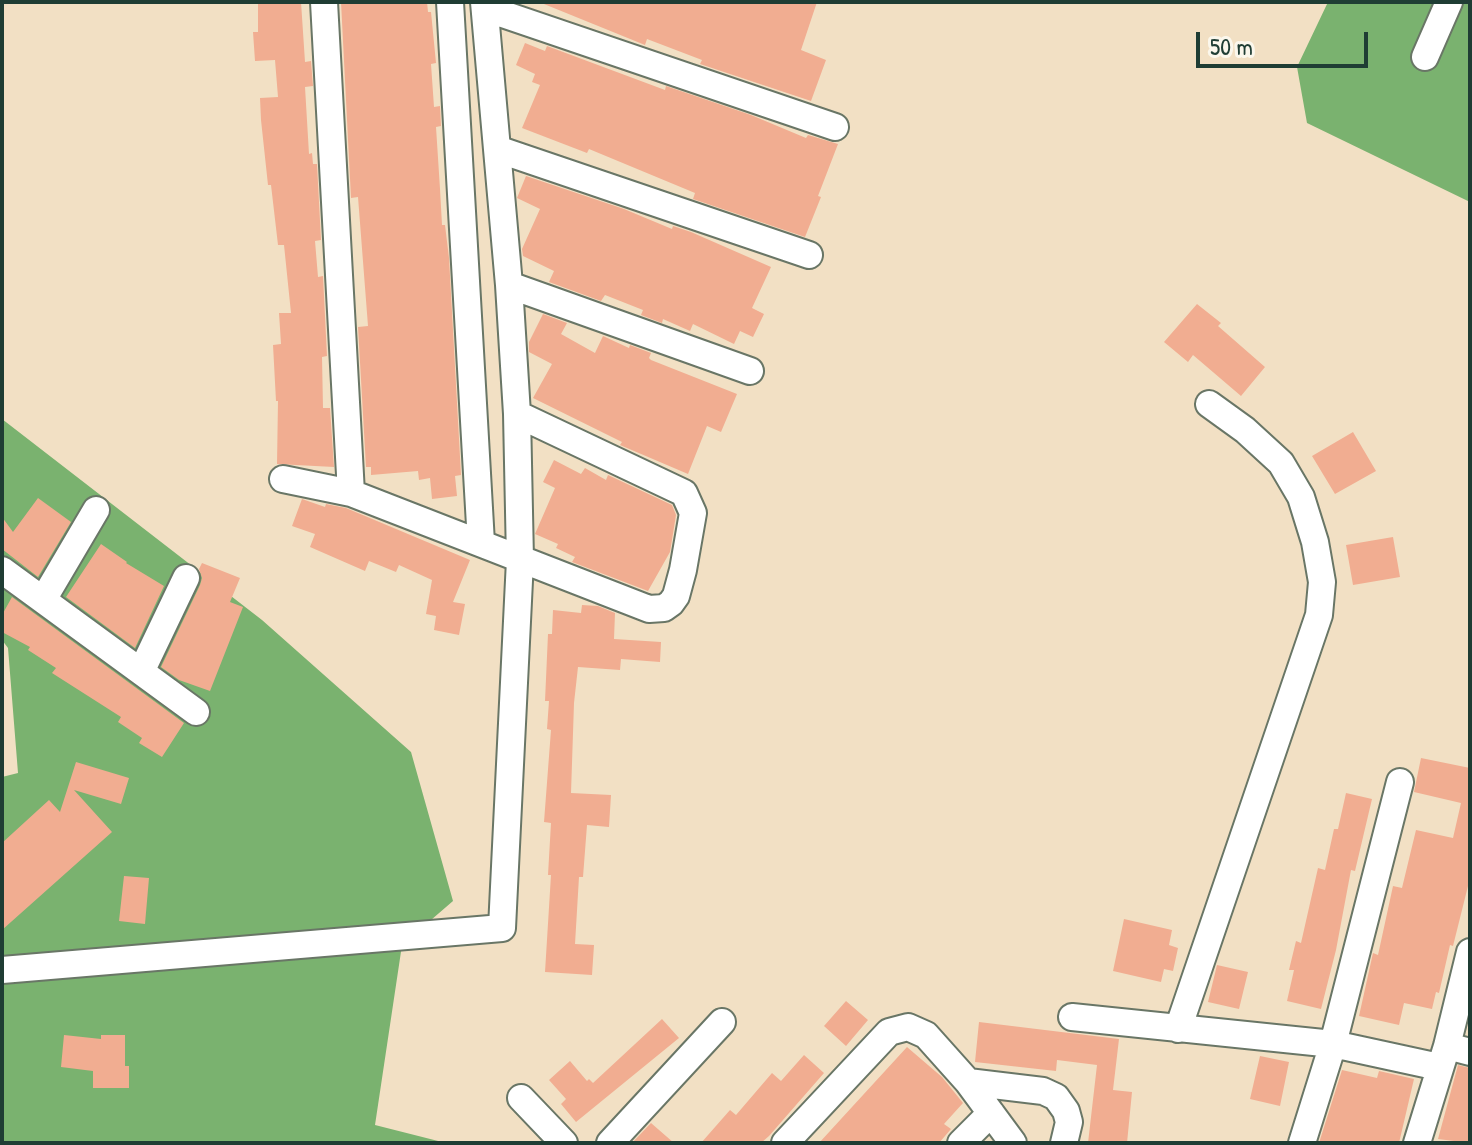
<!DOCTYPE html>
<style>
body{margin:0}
#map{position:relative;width:1472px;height:1145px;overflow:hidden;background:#f2e0c4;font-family:"Patrick Hand",sans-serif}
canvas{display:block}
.frame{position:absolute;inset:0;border:4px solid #1f3d34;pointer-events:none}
.scale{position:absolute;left:1196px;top:32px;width:172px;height:36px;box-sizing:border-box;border:4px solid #1f3d34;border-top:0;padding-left:10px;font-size:24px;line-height:28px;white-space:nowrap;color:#1f3d34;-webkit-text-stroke:6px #fbf7ec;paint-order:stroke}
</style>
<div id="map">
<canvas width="1472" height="1145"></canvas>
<div class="frame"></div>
<div class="scale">50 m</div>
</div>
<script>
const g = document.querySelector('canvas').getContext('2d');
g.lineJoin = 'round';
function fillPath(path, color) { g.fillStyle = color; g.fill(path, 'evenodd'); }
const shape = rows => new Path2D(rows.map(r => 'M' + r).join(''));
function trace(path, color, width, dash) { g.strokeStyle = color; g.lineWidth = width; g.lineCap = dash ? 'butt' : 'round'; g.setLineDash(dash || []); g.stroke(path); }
const forest = shape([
 [1328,2,1470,2,1470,202,1307,123,1297,67],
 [2,419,262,620,411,752,453,901,402,945,375,1125,446,1143,2,1143,2,777,18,773,8,648,2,640]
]);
const building = shape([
 [258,2,301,2,305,62,311,61,313,86,305,87,309,154,312,153,313,164,317,164,321,240,315,241,318,277,323,276,327,356,322,357,323,408,330,408,334,467,277,464,278,401,276,401,273,345,281,344,279,313,291,313,284,245,278,245,271,185,268,185,261,120,260,98,278,97,275,60,255,61,253,32,258,32],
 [341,2,427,2,428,12,431,12,436,63,431,64,434,107,440,106,441,126,436,127,440,189,442,225,445,225,449,258,461,475,455,476,457,496,432,499,430,478,419,480,418,471,371,475,371,467,366,467,358,327,368,326,358,197,351,198],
 [539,2,817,2,801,50,826,60,811,101,700,64,702,60,647,39,645,45],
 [525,43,545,51,547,46,665,90,666,86,751,115,806,138,808,135,838,144,818,196,821,197,805,237,693,199,695,193,589,149,587,153,522,128,540,85,532,82,535,74,516,65],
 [526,176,624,209,672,229,673,226,691,232,771,267,752,308,764,314,753,337,740,331,734,344,693,324,690,331,663,319,662,323,641,315,643,310,605,295,601,301,549,282,554,271,523,256,522,249,540,209,517,198],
 [1197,304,1221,323,1218,326,1265,367,1241,396,1193,355,1188,362,1164,342],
 [543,314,567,323,561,334,595,353,603,336,629,348,630,345,651,353,649,358,651,360,737,394,721,432,707,426,688,474,620,445,622,442,533,398,552,364,529,352,529,342],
 [1353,432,1376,471,1335,494,1312,456],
 [554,460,581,474,585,468,606,480,608,475,672,505,676,515,670,552,648,591,572,562,575,557,556,548,558,544,535,534,555,488,543,482],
 [38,498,71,522,38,577,2,549,2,517,13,532],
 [302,499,325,507,326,504,346,508,470,560,453,602,465,604,459,635,434,630,436,616,426,614,432,580,399,565,396,572,369,561,365,571,310,547,315,534,292,526],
 [1393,537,1400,577,1353,585,1346,545],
 [101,544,127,562,126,563,164,586,135,648,66,597],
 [202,563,240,578,230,602,243,607,210,691,179,680,161,667,200,585,202,578,199,569],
 [12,597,184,723,162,757,139,743,142,738,118,722,121,717,52,673,56,668,28,650,30,647,2,632,2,615],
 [582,605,598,606,615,613,614,639,661,642,660,662,621,659,620,670,578,667,574,703,571,793,611,795,609,827,587,825,583,877,579,877,575,944,594,945,592,975,545,972,551,875,548,875,551,823,544,822,551,730,547,729,549,701,545,701,548,634,552,634,553,610,581,613],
 [1421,758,1470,768,1470,878,1453,946,1450,945,1439,993,1436,992,1432,1009,1404,1003,1399,1025,1359,1016,1373,953,1378,955,1393,886,1402,888,1416,830,1453,838,1461,803,1414,792],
 [76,762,129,778,121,804,74,790,112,832,2,930,2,843,49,800,60,812],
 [1346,793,1372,799,1355,871,1351,870,1336,950,1321,1009,1287,1001,1294,970,1289,970,1296,941,1301,943,1318,868,1325,870,1334,829,1338,829],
 [124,876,149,878,145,924,119,921],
 [1124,919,1172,930,1169,945,1178,948,1173,971,1164,969,1161,982,1113,971],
 [1217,965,1248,972,1239,1009,1208,1002],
 [846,1001,868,1020,846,1046,824,1026],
 [662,1019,679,1038,576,1122,561,1104,566,1099,549,1080,570,1061,587,1081,589,1079,593,1083],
 [979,1022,1119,1039,1113,1090,1132,1092,1127,1143,1088,1143,1097,1065,1057,1060,1056,1071,975,1062],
 [64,1035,101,1039,101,1035,125,1035,125,1066,129,1066,129,1088,93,1088,93,1071,61,1067],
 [907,1047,942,1077,963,1103,944,1124,951,1129,939,1143,819,1143],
 [804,1055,824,1073,769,1136,761,1143,701,1143,730,1110,736,1115,772,1073,781,1081],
 [1260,1056,1289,1062,1280,1106,1250,1099],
 [1458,1065,1470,1068,1470,1143,1438,1139],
 [1342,1070,1377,1078,1379,1071,1414,1079,1399,1143,1319,1143],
 [651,1123,674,1143,632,1143]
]);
const minor = shape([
 [324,2,351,493],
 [450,2,481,543],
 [485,8,835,127],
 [1425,57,1449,2],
 [497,149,809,255],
 [509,285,750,371],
 [283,479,351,493,649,609,664,608,671,603,676,596,683,570,693,513,684,493,517,414],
 [2,570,196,712],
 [43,600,96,510],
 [142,670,186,578],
 [2,970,502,928,520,560,517,414,509,285,484,2],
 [1072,1017,1333,1044,1439,1067],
 [1178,1029,1319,615,1322,582,1315,542,1301,497,1281,463,1245,430,1209,404],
 [1447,1046,1470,1052],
 [968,1082,1043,1091,1056,1097,1066,1111,1069,1122,1064,1143],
 [521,1098,564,1143],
 [610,1143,722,1022],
 [785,1143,889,1032,908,1027,926,1035,968,1082,1013,1143],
 [961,1143,991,1113],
 [1302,1143,1333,1044,1400,782],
 [1417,1143,1447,1046,1470,952]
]);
fillPath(forest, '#7ab26f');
fillPath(building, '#f1ad91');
trace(minor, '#697666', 30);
trace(minor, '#fff', 26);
</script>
